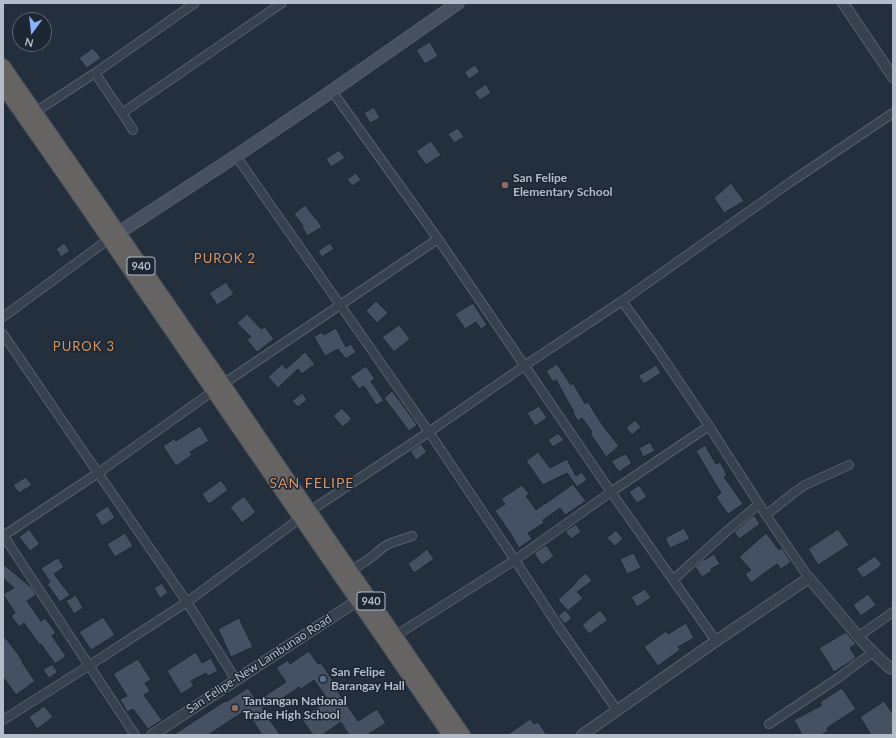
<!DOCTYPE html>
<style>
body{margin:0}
#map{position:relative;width:896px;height:738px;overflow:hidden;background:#242f3e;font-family:Lato,sans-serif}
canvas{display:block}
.frame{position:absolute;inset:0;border:4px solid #b4bcc9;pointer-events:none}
.north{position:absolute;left:12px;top:12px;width:40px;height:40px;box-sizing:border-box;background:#1d2633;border:1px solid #59626f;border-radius:50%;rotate:195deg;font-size:11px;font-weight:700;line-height:16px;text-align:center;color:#b4bcc9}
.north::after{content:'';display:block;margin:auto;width:14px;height:18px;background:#8ab4f8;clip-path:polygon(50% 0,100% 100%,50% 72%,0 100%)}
</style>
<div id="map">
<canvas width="896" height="738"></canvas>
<div class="frame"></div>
<div class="north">N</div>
</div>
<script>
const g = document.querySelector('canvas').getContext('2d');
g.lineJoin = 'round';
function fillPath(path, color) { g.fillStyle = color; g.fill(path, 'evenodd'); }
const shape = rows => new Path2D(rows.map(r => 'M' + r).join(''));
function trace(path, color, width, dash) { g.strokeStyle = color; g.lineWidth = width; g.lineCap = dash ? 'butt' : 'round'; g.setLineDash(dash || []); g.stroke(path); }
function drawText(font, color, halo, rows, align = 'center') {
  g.font = font + ' Lato,sans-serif'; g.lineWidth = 3; g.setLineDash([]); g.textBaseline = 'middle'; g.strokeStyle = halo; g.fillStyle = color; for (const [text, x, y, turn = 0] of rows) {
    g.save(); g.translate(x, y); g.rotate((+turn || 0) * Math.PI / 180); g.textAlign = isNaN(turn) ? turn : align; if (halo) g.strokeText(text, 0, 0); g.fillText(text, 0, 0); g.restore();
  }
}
const building = shape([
 [430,42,438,56,425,64,416,50,430,42],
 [93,48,101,58,87,68,79,58,93,48],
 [475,65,480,72,469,79,464,72,475,65],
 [486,84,491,93,480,100,474,92,486,84],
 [374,107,380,118,370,123,364,113,374,107],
 [458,128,464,137,454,143,448,134,458,128],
 [431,141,441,155,426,165,416,151,431,141],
 [339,150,345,158,331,167,326,159,339,150],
 [356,173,361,180,352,186,347,179,356,173],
 [731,183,744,201,724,213,714,198,731,183],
 [305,205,315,218,316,218,322,227,307,236,302,226,303,226,294,214,305,205],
 [64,243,70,251,61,257,56,249,64,243],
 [330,243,334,249,322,257,318,251,330,243],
 [226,282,234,294,217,305,209,293,226,282],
 [376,301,388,313,377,323,366,311,376,301],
 [473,303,487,325,481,329,476,322,465,329,455,314,473,303],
 [247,314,261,329,265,327,274,339,257,352,247,340,251,337,237,323,247,314],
 [399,325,410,339,394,352,382,337,399,325],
 [336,328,346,347,351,344,356,352,346,359,338,349,325,356,314,337,322,332,324,335,336,328],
 [305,352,315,364,302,374,298,369,278,388,268,377,282,364,286,369,305,352],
 [557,364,571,385,573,383,585,404,588,402,601,423,619,446,606,457,590,433,592,432,582,418,578,421,573,413,574,412,556,380,553,382,546,371,557,364],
 [656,365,661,373,644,384,638,376,656,365],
 [366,366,375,379,371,381,384,401,376,405,364,386,359,389,350,377,366,366],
 [392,391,402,404,417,425,409,431,384,398,392,391],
 [302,393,307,400,298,407,292,401,302,393],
 [539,406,547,418,535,426,527,413,539,406],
 [342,408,352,419,343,427,333,416,342,408],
 [635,420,641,427,632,435,626,428,635,420],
 [200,426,209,441,190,452,192,455,176,466,163,446,174,439,176,441,200,426],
 [558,433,564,440,553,447,548,440,558,433],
 [650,442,655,451,643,457,639,448,650,442],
 [421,444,427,452,416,460,410,451,421,444],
 [705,445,716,464,720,462,727,475,724,477,743,504,728,514,716,497,721,493,696,451,705,445],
 [538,452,550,468,567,459,576,476,582,472,587,480,577,487,567,473,543,485,526,461,538,452],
 [625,454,626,454,632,463,619,472,611,461,625,454],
 [26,477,32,485,19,493,13,485,26,477],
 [221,480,228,490,209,504,202,494,221,480],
 [573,484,586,501,565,515,560,508,543,520,544,523,528,533,532,539,519,548,510,533,495,511,505,504,501,499,522,485,529,494,526,496,536,510,545,503,545,504,573,484],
 [639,485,647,497,637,503,629,492,639,485],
 [244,496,256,512,242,523,230,507,244,496],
 [108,506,115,518,102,526,95,514,108,506],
 [754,515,760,524,739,539,734,532,754,515],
 [576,524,581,532,571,539,565,531,576,524],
 [684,528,690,539,670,548,665,538,684,528],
 [29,529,40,544,30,551,19,537,29,529],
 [838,529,849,545,818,565,808,549,838,529],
 [616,530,623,539,615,546,607,538,616,530],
 [125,533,133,546,115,557,107,544,125,533],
 [766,533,779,550,782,548,791,562,781,569,777,564,751,583,745,574,751,570,739,557,766,533],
 [546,545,554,556,542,565,534,553,546,545],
 [427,549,434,559,414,573,408,564,427,549],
 [634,553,641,568,627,574,620,559,634,553],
 [714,554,720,564,711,569,712,571,702,577,695,567,704,559,704,560,714,554],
 [875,556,882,565,863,578,856,569,875,556],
 [58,558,64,567,54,574,70,595,60,602,47,584,50,582,41,568,58,558],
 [3,564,32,588,36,595,27,601,41,621,45,618,56,633,52,636,66,656,55,664,41,644,40,645,24,623,19,627,11,616,15,613,3,594,14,588,3,578,3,564],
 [586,573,592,581,577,592,583,598,568,611,558,600,577,582,576,581,586,573],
 [162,583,168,593,160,598,154,588,162,583],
 [645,589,651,598,637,607,631,597,645,589],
 [868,594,876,605,861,616,853,605,868,594],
 [76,595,83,608,74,614,66,601,76,595],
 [565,610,572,618,565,624,558,616,565,610],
 [600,610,608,620,589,634,582,625,600,610],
 [103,617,115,635,91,650,79,632,103,617],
 [239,618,253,647,231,657,218,629,239,618],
 [686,623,694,638,678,647,680,650,658,666,644,647,666,631,668,634,686,623],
 [846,632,856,644,850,648,856,658,834,672,819,648,846,632],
 [3,635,18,654,23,662,22,662,35,681,16,695,3,677,3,635],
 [309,651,318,664,321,663,336,685,334,686,358,721,377,709,386,723,367,735,349,735,341,722,322,735,313,735,301,718,328,700,314,680,301,689,299,687,283,698,288,706,281,710,274,700,262,708,280,735,262,735,246,710,208,735,173,735,225,701,226,702,248,688,257,701,286,682,276,668,288,660,290,664,309,651],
 [196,652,202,663,211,658,218,671,208,676,206,673,191,681,194,686,181,694,167,671,182,661,196,652],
 [138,659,151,680,145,683,150,691,144,695,162,720,148,729,133,709,127,712,120,699,127,696,113,674,138,659],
 [52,664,58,672,49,678,43,670,52,664],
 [842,688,856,709,827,728,828,731,821,735,802,735,794,720,822,705,820,702,842,688],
 [884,701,893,714,893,735,871,735,860,717,884,701],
 [44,706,53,717,37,729,29,717,44,706],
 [530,719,534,724,538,722,547,735,507,735,530,719]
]);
const minor = shape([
 [95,73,122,113],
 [332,91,438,239,611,492,716,641],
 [35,112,95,73,195,3],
 [133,130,122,113,282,3],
 [236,156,429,432,515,560,560,629,617,710],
 [622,301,659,352,709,426,766,515,809,578],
 [3,317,109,239],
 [3,334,98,473,187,602,236,680],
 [766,515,795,492,805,485,849,465],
 [3,535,135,735],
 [3,536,98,473,223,384,438,239],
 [350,571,369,559,385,546,391,543,412,536],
 [673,580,727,531,759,504],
 [395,636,515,560,611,492,709,426],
 [859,636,893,612],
 [3,720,90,665,187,602,310,511,429,432,524,366,622,301,792,181,893,113],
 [769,724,838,678,873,652]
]);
const tertiary = shape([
 [843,3,893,77],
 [152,735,363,597],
 [582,735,716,641,809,578,863,642,881,660,890,668,893,669]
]);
const secondary = shape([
 [112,237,236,156,332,91,458,3]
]);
const trunk = shape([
 [3,66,223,384,279,467,463,735],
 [3,86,72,185,450,735]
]);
const markers = [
 [505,185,4,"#8d6e63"],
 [323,679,4,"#5c6f8a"],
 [235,708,4,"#8d6e63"]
];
const shields = [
 [141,266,28],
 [371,601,28]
];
const shieldNames = [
 ["940",141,266],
 ["940",371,601]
];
const poiNames = [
 ["San Felipe",513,178],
 ["Elementary School",513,192],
 ["San Felipe",331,672],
 ["Barangay Hall",331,686],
 ["Tantangan National",243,701],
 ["Trade High School",243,715]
];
const streetNames = [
 ["San Felipe-New Lambunao Road",259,664,-33]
];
const neighbourhoodNames = [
 ["PUROK 2",225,259],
 ["PUROK 3",84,347]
];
const quarterNames = [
 ["SAN FELIPE",312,483]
];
fillPath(building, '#455162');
trace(building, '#1f2835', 1);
trace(minor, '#565f6c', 10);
trace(tertiary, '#565f6c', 12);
trace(secondary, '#565f6c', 14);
trace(trunk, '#434c59', 16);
trace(minor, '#38414e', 8);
trace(tertiary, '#38414e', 10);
trace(secondary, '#465061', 12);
trace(trunk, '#656462', 14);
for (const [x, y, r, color] of markers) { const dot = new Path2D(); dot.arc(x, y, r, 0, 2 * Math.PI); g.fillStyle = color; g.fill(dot); trace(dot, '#1d2633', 1.5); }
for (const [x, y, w] of shields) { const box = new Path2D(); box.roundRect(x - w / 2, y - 9, w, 18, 3); g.fillStyle = '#1d2633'; g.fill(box); trace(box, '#b4bcc9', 1); }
drawText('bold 11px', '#b4bcc9', null, shieldNames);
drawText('bold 12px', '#b4bcc9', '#1d2633', poiNames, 'left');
drawText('12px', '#b4bcc9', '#1d2633', streetNames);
g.letterSpacing = '1px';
drawText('13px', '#d59563', '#1d2633', neighbourhoodNames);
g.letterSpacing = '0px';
g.letterSpacing = '1px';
drawText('14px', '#d59563', '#1d2633', quarterNames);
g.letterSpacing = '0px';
</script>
